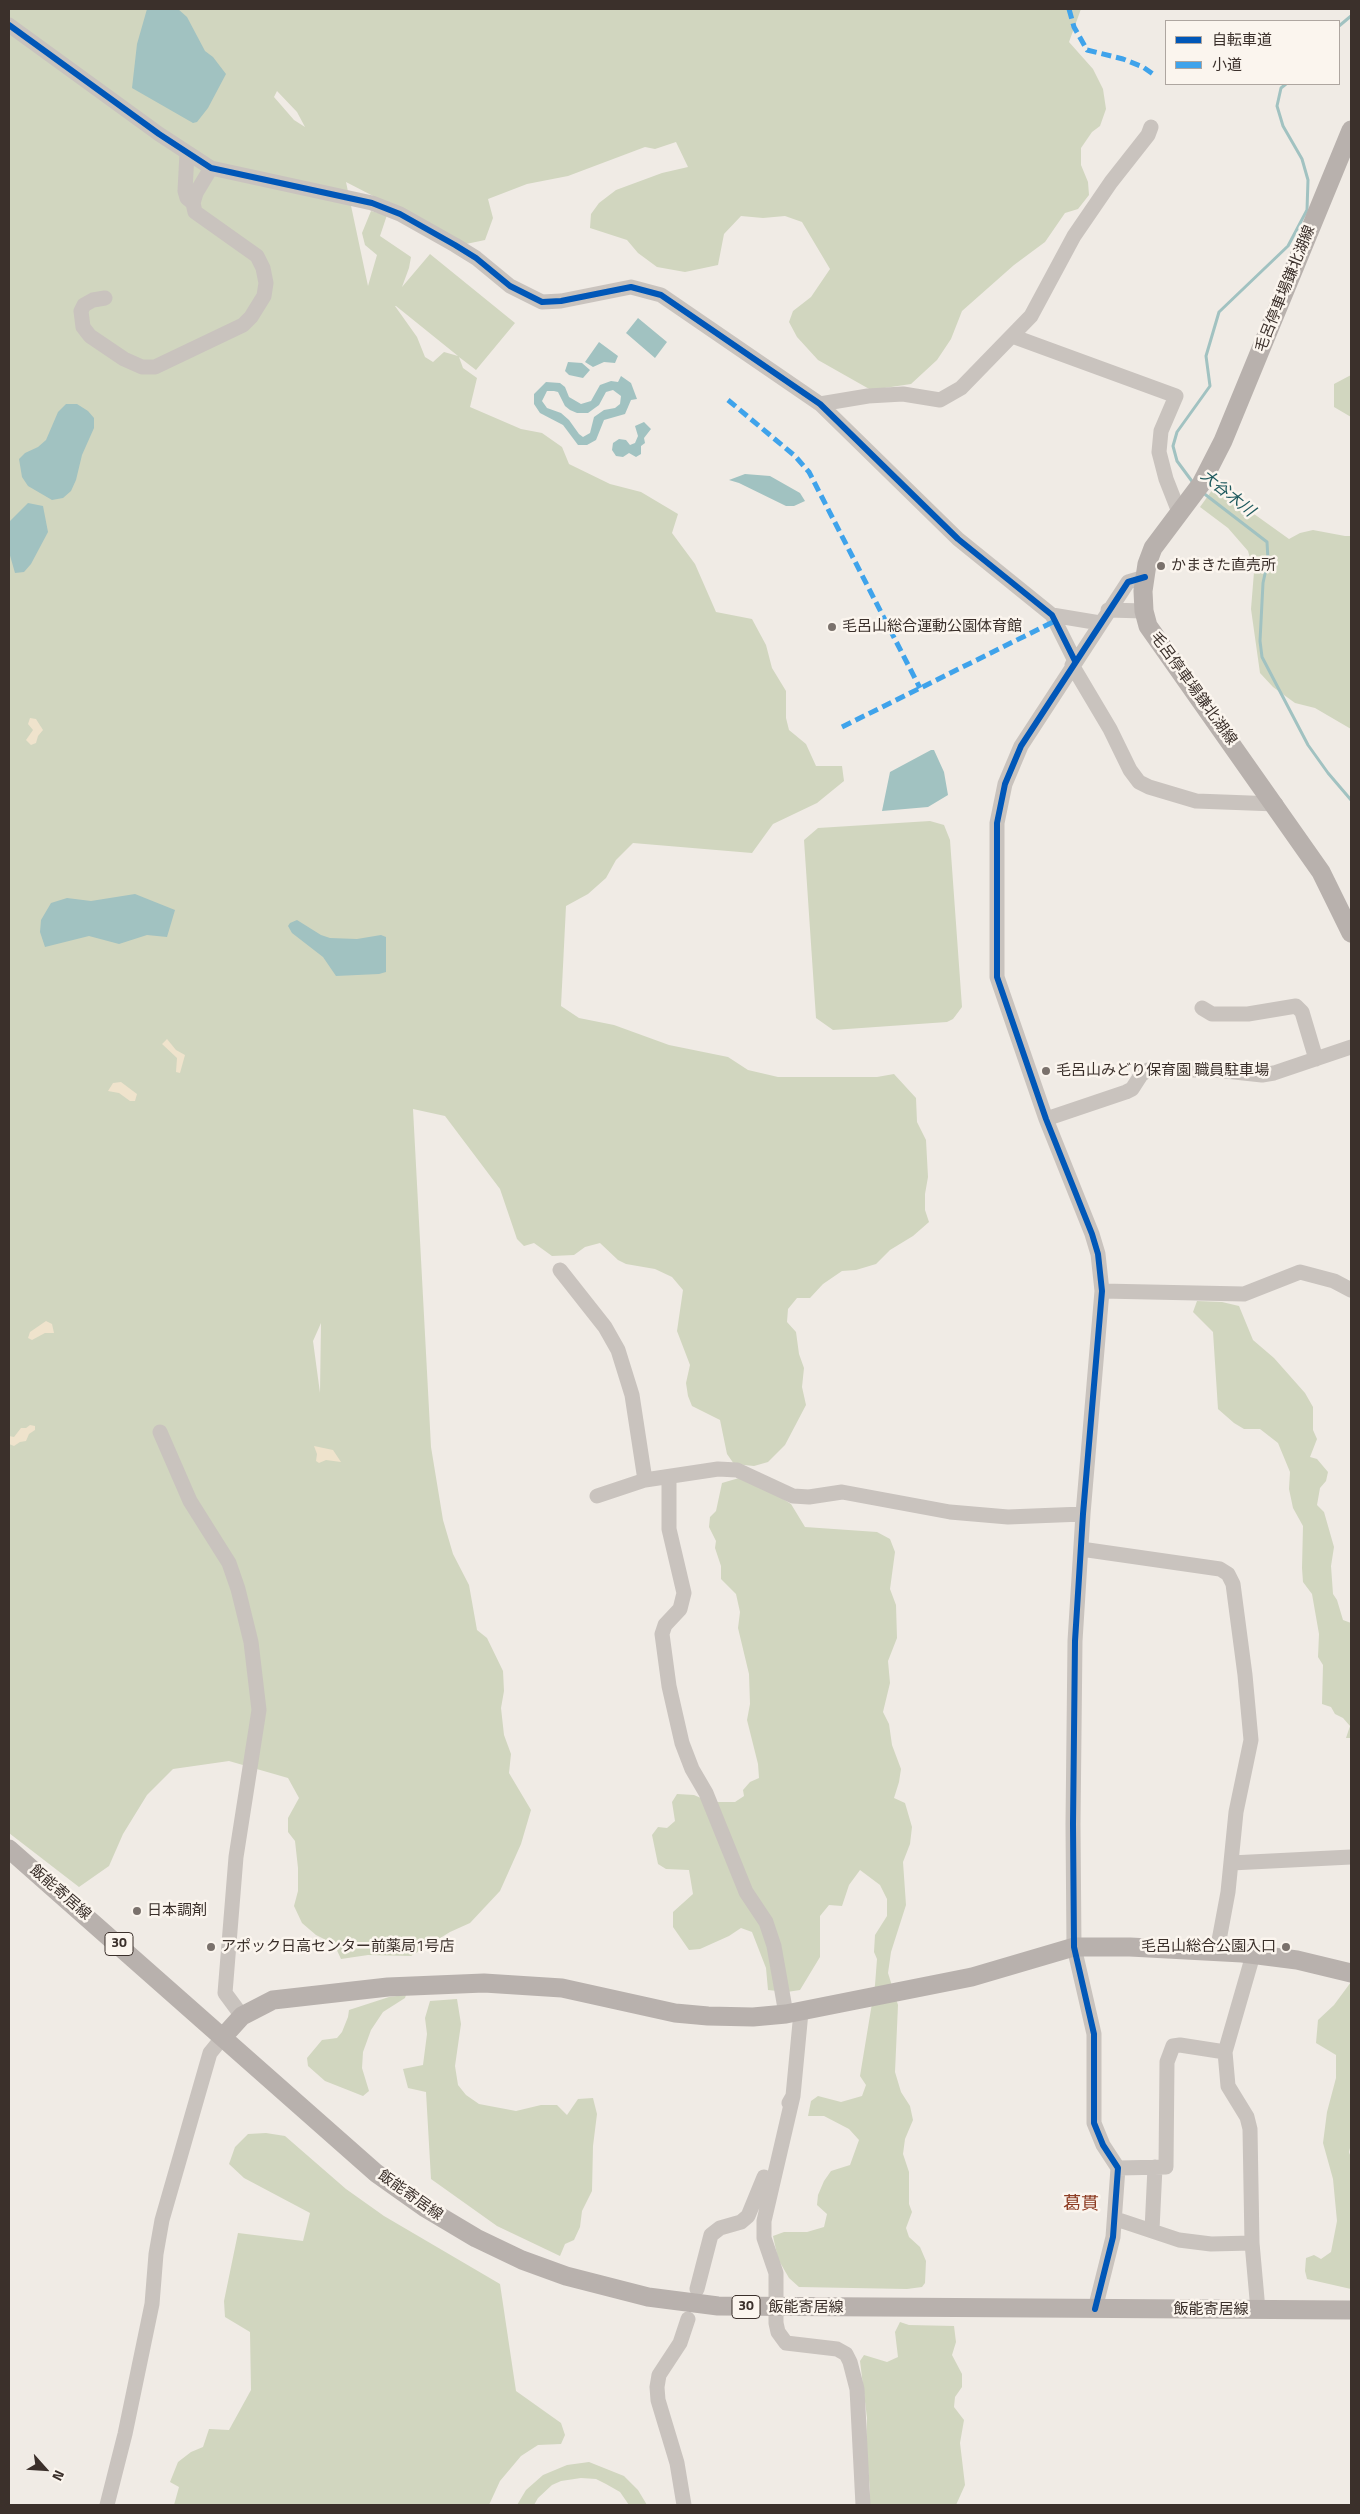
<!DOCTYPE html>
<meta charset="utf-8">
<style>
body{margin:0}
#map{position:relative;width:1360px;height:2514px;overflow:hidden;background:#f0ebe5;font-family:"Titillium Web","Noto Sans JP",sans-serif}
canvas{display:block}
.frame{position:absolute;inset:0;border:10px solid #3b302b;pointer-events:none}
.legend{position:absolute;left:1165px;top:20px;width:175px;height:65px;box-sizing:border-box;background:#fbf5ee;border:1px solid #aea6a0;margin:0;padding:6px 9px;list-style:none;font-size:15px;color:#3b302b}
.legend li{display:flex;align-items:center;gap:10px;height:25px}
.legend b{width:25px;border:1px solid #aea6a0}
.north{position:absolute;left:20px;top:2444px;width:50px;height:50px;-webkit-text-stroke:4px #fbf5ee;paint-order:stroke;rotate:116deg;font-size:14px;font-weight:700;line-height:20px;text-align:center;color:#3b302b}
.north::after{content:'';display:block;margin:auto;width:18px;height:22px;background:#3b302b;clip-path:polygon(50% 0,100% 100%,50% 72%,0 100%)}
</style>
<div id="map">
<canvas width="1360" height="2514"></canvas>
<div class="frame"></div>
<ul class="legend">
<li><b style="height:6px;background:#0057b8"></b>自転車道</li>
<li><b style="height:6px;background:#3fa3eb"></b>小道</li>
</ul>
<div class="north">N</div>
</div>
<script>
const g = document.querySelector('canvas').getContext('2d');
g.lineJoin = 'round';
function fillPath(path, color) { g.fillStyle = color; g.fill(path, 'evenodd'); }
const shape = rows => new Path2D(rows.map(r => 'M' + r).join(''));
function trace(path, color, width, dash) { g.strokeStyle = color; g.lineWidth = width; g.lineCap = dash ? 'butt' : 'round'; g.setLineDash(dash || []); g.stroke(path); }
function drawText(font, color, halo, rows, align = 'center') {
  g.font = font + ' "Titillium Web","Noto Sans JP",sans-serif'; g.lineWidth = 5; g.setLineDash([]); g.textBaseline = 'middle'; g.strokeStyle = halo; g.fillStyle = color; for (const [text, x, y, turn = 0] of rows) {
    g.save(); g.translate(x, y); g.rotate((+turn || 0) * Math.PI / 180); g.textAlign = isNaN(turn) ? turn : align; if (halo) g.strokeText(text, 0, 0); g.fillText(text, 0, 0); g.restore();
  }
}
const green = shape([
 [9,9,1081,9,1069,42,1093,69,1103,89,1106,109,1100,126,1092,132,1081,148,1081,165,1088,182,1089,195,1078,209,1065,213,1045,242,1014,265,962,311,951,339,937,360,911,384,871,390,818,360,797,337,789,322,793,311,811,297,830,269,802,222,785,216,763,218,741,216,724,234,718,265,685,272,657,267,638,253,627,240,590,228,591,214,599,203,616,190,662,173,688,167,676,142,655,149,645,147,568,176,527,184,488,199,493,218,485,240,466,244,346,182,368,286,377,255,365,245,362,233,371,211,387,215,380,236,411,257,409,268,402,287,430,254,515,323,476,370,459,357,463,368,477,378,470,407,521,429,542,433,562,447,569,464,610,484,641,492,678,514,672,533,695,564,716,612,752,619,766,645,772,668,786,691,786,718,789,730,806,744,816,766,842,766,844,781,817,803,773,824,752,853,633,843,616,860,606,878,588,894,566,906,561,1006,579,1018,614,1025,669,1045,728,1057,748,1070,778,1077,877,1077,894,1074,916,1098,917,1122,926,1140,928,1177,925,1194,925,1210,929,1222,913,1236,890,1250,876,1264,856,1270,842,1271,823,1284,810,1298,797,1298,788,1309,787,1322,796,1332,799,1354,804,1368,802,1387,806,1405,785,1445,768,1462,754,1466,734,1464,727,1454,720,1420,692,1406,688,1396,686,1383,690,1365,677,1331,683,1290,672,1277,655,1269,626,1264,618,1260,600,1243,585,1247,574,1255,552,1256,534,1243,524,1246,517,1239,500,1189,445,1116,413,1109,431,1447,443,1520,453,1554,469,1585,477,1630,487,1638,503,1671,504,1691,501,1708,504,1735,511,1754,509,1773,531,1810,521,1844,500,1891,470,1923,450,1932,411,1956,368,1955,341,1959,334,1944,316,1935,302,1923,294,1906,298,1891,298,1868,295,1841,288,1832,288,1818,299,1798,288,1778,229,1761,173,1769,147,1795,123,1834,109,1866,79,1887,9,1833],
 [277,91,297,112,305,127,294,120,274,97],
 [395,306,396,306,458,356,444,352,433,362,425,357,417,337],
 [321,1323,320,1393,313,1341],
 [1351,375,1351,417,1334,407,1334,384],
 [1215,486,1289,539,1300,533,1313,530,1345,536,1351,536,1351,729,1315,708,1295,703,1273,687,1260,673,1251,609,1254,572,1248,551,1228,528,1200,507],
 [930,821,944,825,950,840,962,1007,953,1019,947,1022,833,1030,816,1018,804,840,818,828],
 [1197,1301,1222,1302,1239,1306,1253,1340,1274,1358,1305,1393,1313,1407,1313,1430,1317,1439,1310,1457,1317,1459,1328,1472,1326,1481,1320,1488,1317,1505,1324,1512,1334,1547,1331,1566,1333,1594,1337,1600,1343,1620,1351,1623,1351,1738,1346,1738,1350,1726,1343,1718,1335,1714,1331,1707,1322,1704,1323,1665,1318,1657,1319,1634,1312,1594,1303,1582,1302,1568,1303,1526,1293,1508,1289,1489,1290,1472,1278,1443,1260,1429,1244,1429,1234,1423,1218,1409,1213,1332,1193,1312],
 [739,1478,764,1487,791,1504,805,1527,877,1532,890,1539,895,1552,890,1589,896,1605,897,1638,888,1661,890,1683,883,1712,889,1724,892,1745,901,1769,899,1782,894,1798,905,1803,912,1827,910,1844,903,1862,906,1905,891,1952,888,1973,898,2005,895,2072,901,2092,910,2106,913,2120,905,2139,903,2154,909,2172,909,2204,912,2212,906,2228,909,2237,920,2247,926,2261,925,2283,922,2287,907,2289,799,2287,789,2278,778,2259,773,2236,784,2232,807,2232,824,2227,827,2214,817,2205,818,2195,824,2181,831,2171,850,2165,859,2140,849,2129,824,2116,808,2116,811,2101,818,2096,841,2102,862,2096,866,2085,860,2076,875,1985,877,1959,874,1952,875,1935,887,1916,887,1899,880,1885,860,1870,849,1885,842,1906,829,1905,820,1916,820,1957,800,1990,787,1992,768,1990,766,1968,752,1932,741,1928,729,1936,700,1949,689,1950,673,1927,673,1912,693,1894,689,1870,666,1869,658,1864,652,1835,658,1827,667,1828,675,1821,672,1802,677,1794,694,1795,710,1802,735,1802,744,1796,743,1790,750,1782,759,1778,758,1764,747,1720,750,1704,749,1674,738,1628,740,1612,736,1594,721,1579,721,1566,715,1548,716,1541,709,1527,710,1517,716,1511,722,1483],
 [1351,1982,1351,2144,1349,2152,1351,2158,1351,2289,1307,2279,1305,2271,1306,2258,1314,2255,1321,2259,1331,2252,1337,2221,1333,2179,1323,2143,1327,2112,1336,2078,1336,2055,1316,2043,1318,2020,1334,2005],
 [406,1995,405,1998,383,2012,371,2030,363,2052,362,2068,369,2091,363,2096,325,2081,308,2066,307,2058,322,2040,337,2038,342,2032,348,2017,349,2010,389,1997],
 [457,1999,461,2024,455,2066,458,2085,466,2095,479,2104,516,2111,541,2105,557,2105,567,2115,578,2099,593,2098,597,2114,593,2146,592,2191,582,2211,580,2227,574,2240,565,2244,560,2256,497,2226,431,2179,426,2092,408,2088,403,2069,423,2065,427,2034,425,2018,430,2001],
 [266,2133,285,2136,346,2189,384,2216,500,2284,516,2391,561,2423,565,2435,561,2444,538,2445,521,2456,500,2481,489,2505,174,2505,179,2487,170,2482,178,2462,191,2452,203,2447,209,2429,229,2430,251,2390,250,2332,225,2317,224,2301,238,2233,303,2241,310,2213,244,2178,229,2164,235,2147,248,2134],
 [900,2322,909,2325,954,2326,956,2342,952,2355,962,2374,962,2387,955,2397,954,2407,964,2420,960,2443,965,2485,956,2505,869,2505,870,2489,866,2449,867,2418,860,2361,864,2355,887,2362,898,2357,895,2332],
 [589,2462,624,2476,638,2490,647,2505,629,2505,620,2492,606,2484,596,2479,581,2478,561,2481,552,2485,538,2498,534,2505,517,2505,526,2490,543,2475,567,2465]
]);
const sand = shape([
 [30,718,36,719,43,730,38,736,36,743,31,745,26,740,33,730,28,724],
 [167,1039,176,1050,185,1055,180,1073,176,1072,177,1058,162,1044],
 [121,1082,137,1094,135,1101,130,1101,119,1093,108,1091,113,1083],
 [46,1321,52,1324,54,1333,45,1333,32,1340,28,1338,30,1332],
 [30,1425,35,1426,35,1430,29,1434,26,1441,20,1442,14,1446,9,1444,9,1436,14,1437,21,1428,26,1428],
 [314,1446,333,1450,341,1462,326,1460,319,1463,316,1461,317,1454]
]);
const water = shape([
 [147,9,178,9,187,17,205,51,213,57,226,74,208,108,197,122,193,123,132,88,137,44],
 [638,318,667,342,655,358,626,333],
 [599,342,618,356,615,363,604,362,593,367,585,362],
 [568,362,582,363,590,370,583,378,569,375,565,371],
 [621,376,631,383,637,399,631,400,625,414,604,420,596,440,587,445,578,445,563,425,540,413,534,404,534,394,546,382,560,383,565,387,569,397,581,404,591,401,600,385,611,381,618,382],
 [613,390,621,396,620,404,615,408,604,410,594,417,590,433,583,437,579,434,569,420,561,413,547,408,542,401,547,391,554,391,558,392,565,406,570,410,577,413,588,413,599,405,606,392],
 [66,404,77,404,88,411,94,418,94,428,82,455,76,480,71,491,63,498,52,500,28,486,22,477,19,459,25,453,38,447,46,440,58,412],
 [644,422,651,429,644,438,645,443,641,446,641,454,636,457,629,453,623,457,616,456,612,450,613,443,619,439,626,440,630,445,635,443,638,436,635,426],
 [745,474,770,476,800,493,805,501,794,506,786,506,739,483,729,480],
 [28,503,43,506,48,532,31,564,24,572,15,573,9,552,9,522],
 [931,750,934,750,944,772,948,795,928,807,882,811,890,772],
 [135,894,175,910,167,937,147,935,119,944,89,936,45,947,40,932,41,920,51,903,67,898,91,901],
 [297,920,321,935,330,938,357,939,381,935,386,937,386,972,379,974,336,976,323,957,292,933,288,926,290,923]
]);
const stream = shape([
 [1339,26,1351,16],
 [1194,484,1177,461,1173,446,1177,432,1210,386,1206,356,1219,312,1288,246,1307,210,1308,180,1302,159,1283,126,1277,106,1281,88,1286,84],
 [1202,492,1267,542,1268,560,1263,583,1260,641,1262,657,1308,745,1328,773,1351,800]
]);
const minor = shape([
 [9,25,159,134,211,168,372,203,400,214,455,245,476,258,510,286,542,302,561,301,631,287,661,295,820,404,958,539,1052,615,1075,661],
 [187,153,185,191,187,198,193,203],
 [105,298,93,300,84,305,81,311,83,327,90,336,124,359,142,367,155,367,243,325,251,317,264,296,266,283,263,268,257,256,195,212,193,203,196,193,211,168],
 [1012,336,1176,396,1161,431,1159,452,1166,479,1177,507,1181,510],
 [820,404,868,396,903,394,940,400,961,388,1031,316,1074,236,1111,182,1148,135,1151,127],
 [1108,610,1144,611],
 [1052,615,1100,623],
 [1072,665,1110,729,1130,770,1139,782,1149,787,1196,801,1276,804],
 [1202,1008,1212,1014,1248,1014,1296,1006,1302,1012,1316,1059],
 [1046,1119,1126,1092,1132,1089,1141,1075,1148,1070,1216,1070,1262,1075,1274,1073,1351,1047],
 [560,1270,605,1327,618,1350,632,1395,645,1480],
 [1102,1291,1244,1294,1300,1272,1334,1281,1351,1290],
 [160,1432,190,1501,229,1563,238,1589,251,1642,259,1710,236,1857,225,1993,242,2016],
 [669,1478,669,1529,684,1593,680,1609,665,1625,662,1634,669,1686,682,1743,692,1769,706,1793,746,1892,766,1922,774,1946,786,2014],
 [597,1496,645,1480,718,1469,737,1470,793,1496,809,1497,842,1492,950,1512,1008,1517,1083,1514],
 [1081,1549,1220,1569,1228,1574,1233,1584,1245,1675,1251,1740,1236,1812,1228,1892,1217,1951],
 [1231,1863,1351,1857],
 [1253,1955,1225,2052,1228,2086,1247,2117,1250,2129,1252,2243,1258,2310],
 [793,2096,764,2221,764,2238,776,2273,776,2323,778,2332,786,2343,837,2349,846,2354,850,2362,857,2389,863,2505],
 [789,2103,793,2096,801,2012],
 [1118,2168,1166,2167,1167,2062,1173,2046,1180,2045,1225,2052],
 [1116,2219,1179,2240,1211,2244,1252,2243],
 [1152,2230,1155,2167],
 [697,2289,711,2235,720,2228,741,2222,748,2216,764,2177],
 [1095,2309,1113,2237,1118,2168,1103,2145,1094,2123,1094,2034,1074,1947,1073,1824,1075,1641,1083,1514,1102,1291,1098,1254,1092,1234,1046,1119,997,977,997,823,1005,784,1021,746,1128,582,1145,577],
 [107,2505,125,2434,152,2304,156,2254,162,2220,210,2053,223,2037],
 [684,2505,677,2463,658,2400,657,2387,659,2375,680,2343,688,2319]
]);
const major = shape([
 [1351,130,1223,441,1201,484,1153,548,1147,564,1143,591,1144,611,1148,626,1321,872,1351,933],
 [9,1849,376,2173,424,2207,476,2238,522,2260,566,2276,648,2297,718,2306,1351,2310],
 [223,2037,242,2016,273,2000,388,1987,484,1983,562,1988,675,2013,708,2016,753,2017,786,2014,972,1977,1074,1947,1130,1947,1242,1953,1297,1960,1351,1973]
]);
const quiet = shape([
 [1069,9,1074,27,1087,50,1123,59,1143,67,1153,74],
 [728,400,795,456,809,472,920,688],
 [842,727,1055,621]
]);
const cycleway = shape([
 [9,25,159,134,211,168,372,203,400,214,455,245,476,258,510,286,542,302,561,301,631,287,661,295,820,404,958,539,1052,615,1075,661],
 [1095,2309,1113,2237,1118,2168,1103,2145,1094,2123,1094,2034,1074,1947,1073,1824,1075,1641,1083,1514,1102,1291,1098,1254,1092,1234,1046,1119,997,977,997,823,1005,784,1021,746,1128,582,1145,577]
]);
const markers = [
 [1161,566,5,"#7a716c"],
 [832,627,5,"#7a716c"],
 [1046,1071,5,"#7a716c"],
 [137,1911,5,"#7a716c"],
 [211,1947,5,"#7a716c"],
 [1286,1947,5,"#7a716c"]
];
const shields = [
 [119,1944,28],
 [746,2307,28]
];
const shieldNames = [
 ["30",119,1944],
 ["30",746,2307]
];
const streetNames = [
 ["毛呂停車場鎌北湖線",1286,289,-68],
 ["毛呂停車場鎌北湖線",1193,689,54],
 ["飯能寄居線",60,1893,41],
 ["飯能寄居線",410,2196,35],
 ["飯能寄居線",806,2308],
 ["飯能寄居線",1211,2310]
];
const poiNames = [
 ["かまきた直売所",1171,566],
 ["毛呂山総合運動公園体育館",842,627],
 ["毛呂山みどり保育園 職員駐車場",1056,1071],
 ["日本調剤",147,1911],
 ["アポック日高センター前薬局1号店",221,1947],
 ["毛呂山総合公園入口",1276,1947,"right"]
];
const waterNames = [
 ["大谷木川",1227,494,39]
];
const quarterNames = [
 ["葛貫",1081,2205]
];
fillPath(green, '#d1d6bf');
fillPath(sand, '#efe3cc');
fillPath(water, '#a1c2c1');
trace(stream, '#a1c2c1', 3);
trace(minor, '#c9c3be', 15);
trace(major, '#b8b1ad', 19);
trace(quiet, '#3fa3eb', 5, [10, 5]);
trace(cycleway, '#0057b8', 6);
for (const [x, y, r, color] of markers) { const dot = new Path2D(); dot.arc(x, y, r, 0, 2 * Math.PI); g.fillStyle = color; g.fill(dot); trace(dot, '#fbf5ee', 2); }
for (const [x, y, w] of shields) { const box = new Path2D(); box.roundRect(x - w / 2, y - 11.5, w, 23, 4); g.fillStyle = '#fbf5ee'; g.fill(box); trace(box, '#3b302b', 1); }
drawText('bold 14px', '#3b302b', null, shieldNames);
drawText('15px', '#3b302b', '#fbf5ee', streetNames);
drawText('15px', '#3b302b', '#fbf5ee', poiNames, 'left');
drawText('italic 16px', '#1f5a5e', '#fbf5ee', waterNames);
drawText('18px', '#8c3b22', '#fbf5ee', quarterNames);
</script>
